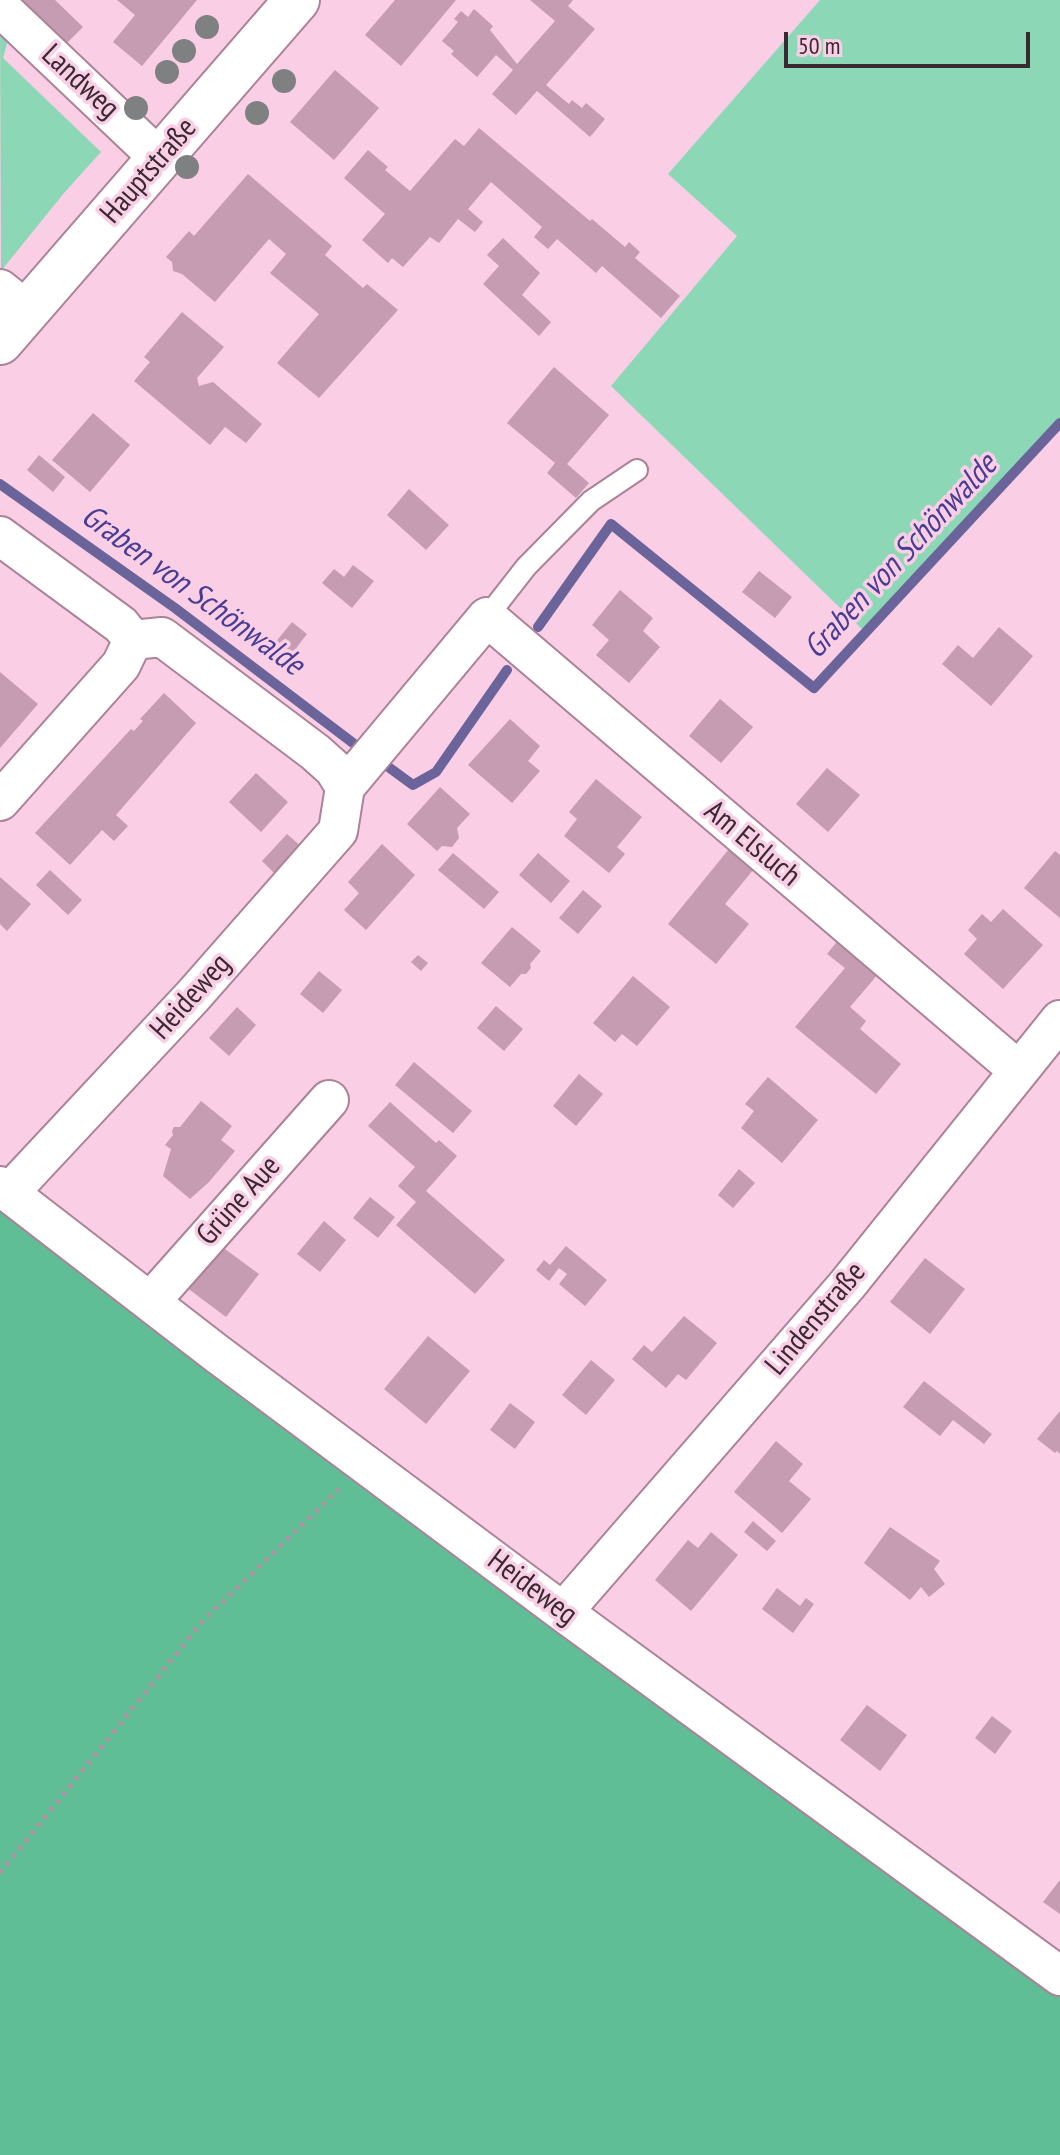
<!DOCTYPE html>
<meta charset="utf-8">
<style>
body{margin:0}
#map{position:relative;width:1060px;height:2155px;overflow:hidden;background:#facee5;font-family:"PT Sans Narrow",sans-serif}
canvas{display:block}
.scale{position:absolute;left:784px;top:32px;width:246px;height:36px;box-sizing:border-box;border:4px solid #392932;border-top:0;padding-left:10px;font-size:24px;line-height:28px;white-space:nowrap;color:#392932;-webkit-text-stroke:6px #facee5;paint-order:stroke}
</style>
<div id="map">
<canvas width="1060" height="2155"></canvas>
<div class="scale">50 m</div>
</div>
<script>
const g = document.querySelector('canvas').getContext('2d');
g.lineJoin = 'round';
function fillPath(path, color) { g.fillStyle = color; g.fill(path, 'evenodd'); }
const shape = rows => new Path2D(rows.map(r => 'M' + r).join(''));
function trace(path, color, width, dash) { g.strokeStyle = color; g.lineWidth = width; g.lineCap = dash ? 'butt' : 'round'; g.setLineDash(dash || []); g.stroke(path); }
function drawText(font, color, halo, rows, align = 'center') {
  g.font = font + ' "PT Sans Narrow",sans-serif'; g.lineWidth = 7; g.setLineDash([]); g.textBaseline = 'middle'; g.strokeStyle = halo; g.fillStyle = color; for (const [text, x, y, turn = 0] of rows) {
    g.save(); g.translate(x, y); g.rotate((+turn || 0) * Math.PI / 180); g.textAlign = isNaN(turn) ? turn : align; if (halo) g.strokeText(text, 0, 0); g.fillText(text, 0, 0); g.restore();
  }
}
const green = shape([
 [820,0,1060,0,1060,423,865,632,611,386,737,236,668,174],
 [0,20,11,29,3,58,101,152,64,193,1,271]
]);
const forest = shape([
 [0,1208,1060,1995,1060,2155,0,2155]
]);
const stream = shape([
 [0,484,175,608,353,743],
 [538,627,611,524,814,688,1060,423],
 [387,766,413,785,436,772,507,670]
]);
const building = shape([
 [20,0,55,0,83,27,66,44],
 [117,0,197,0,142,66,113,42,135,15],
 [395,0,456,0,401,66,365,35],
 [530,0,573,0,568,6,595,29,546,85,569,104,572,100,582,108,586,103,605,119,590,137,537,91,516,115,492,94,513,70,496,55,477,77,451,54,454,51,442,41,458,22,454,19,461,11,468,17,474,9,493,26,490,30,517,64,555,21],
 [335,70,379,108,334,160,290,122],
 [479,128,590,221,592,219,625,247,629,242,640,252,635,258,680,296,661,318,602,266,596,273,557,239,548,249,534,237,542,227,491,182,468,209,483,222,475,232,458,219,439,243,430,237,403,267,392,258,388,263,362,240,385,214,344,178,368,150,388,167,385,170,410,191,455,139,464,146],
 [248,174,332,246,325,255,363,288,367,284,398,310,319,398,277,363,319,314,270,273,286,254,269,239,215,302,182,274,173,271,172,262,166,257,189,231,194,236],
 [503,238,540,273,522,295,551,322,539,336,483,284,499,266,487,255],
 [182,312,224,347,197,378,199,386,213,382,262,424,246,443,225,427,210,445,134,381,150,362,144,357],
 [554,367,609,415,567,464,589,483,576,498,547,473,555,463,507,423],
 [93,413,130,445,90,492,52,460],
 [39,455,65,477,53,492,27,470],
 [409,489,449,525,426,550,387,515],
 [353,565,374,581,352,608,322,583,334,569,344,577],
 [759,571,792,597,775,618,742,592],
 [620,590,653,618,643,631,660,647,629,683,596,655,609,640,592,625],
 [292,622,307,634,290,656,274,644],
 [999,627,1033,656,991,706,942,664,958,645,973,658],
 [0,672,38,704,0,748],
 [164,693,196,723,116,815,128,826,114,841,102,830,70,865,35,833,131,729,134,731,143,721,140,719],
 [720,699,753,727,721,763,689,736],
 [510,719,540,746,528,761,540,771,512,803,468,765],
 [827,768,860,795,828,832,796,804],
 [256,773,288,802,261,832,229,802],
 [596,779,642,817,617,847,625,854,609,873,564,836,577,819,569,812],
 [440,787,470,814,457,828,459,838,452,847,442,846,437,851,407,824],
 [287,834,304,849,278,877,262,861],
 [382,844,415,875,366,930,344,910,359,893,348,882],
 [729,849,754,869,725,904,749,924,716,964,668,924],
 [1055,851,1060,855,1060,918,1024,888],
 [453,853,499,892,484,909,438,870],
 [538,853,570,881,551,903,519,875],
 [50,870,82,900,68,915,36,885],
 [0,877,31,904,7,931,0,924],
 [583,890,602,906,578,934,559,918],
 [1003,909,1043,945,1003,989,964,954,977,939,968,930,982,914,991,922],
 [512,927,541,951,530,964,531,968,526,974,521,974,510,987,481,963],
 [839,939,879,973,850,1007,866,1021,860,1029,901,1064,876,1094,795,1027,845,968,827,954],
 [418,955,428,963,421,971,411,962],
 [319,971,342,990,323,1013,300,994],
 [633,976,670,1007,637,1046,622,1034,615,1042,593,1023],
 [496,1006,523,1029,504,1051,477,1028],
 [237,1007,256,1025,229,1056,209,1038],
 [414,1062,472,1111,453,1133,395,1085],
 [579,1074,603,1094,576,1126,553,1106],
 [768,1077,818,1120,782,1163,741,1128,754,1111,745,1104],
 [201,1101,232,1126,221,1140,235,1151,209,1182,190,1199,163,1176,171,1149,165,1145,173,1135,172,1131,174,1127,180,1127],
 [390,1102,436,1143,439,1140,457,1156,426,1191,505,1260,475,1294,396,1225,416,1202,398,1186,415,1167,368,1126],
 [739,1169,755,1183,733,1208,718,1195],
 [370,1197,395,1217,378,1238,353,1218],
 [324,1221,346,1240,320,1272,297,1254],
 [214,1241,259,1274,226,1317,182,1284],
 [566,1246,607,1280,585,1306,559,1284,567,1274,559,1268,549,1281,536,1270,544,1260,550,1265],
 [925,1258,965,1289,930,1334,890,1302],
 [684,1316,717,1343,686,1380,678,1374,666,1388,632,1359,644,1345,652,1352],
 [428,1336,470,1371,426,1424,384,1389],
 [591,1360,615,1380,586,1415,562,1395],
 [924,1381,992,1434,984,1444,953,1420,940,1436,903,1407],
 [510,1403,535,1422,515,1449,490,1430],
 [1060,1411,1060,1454,1057,1451,1055,1453,1037,1439],
 [776,1441,803,1464,789,1481,811,1499,782,1533,734,1492],
 [753,1521,776,1541,767,1551,744,1532],
 [890,1527,940,1561,934,1569,945,1584,929,1597,921,1587,910,1600,864,1563],
 [711,1532,738,1555,691,1611,655,1580,688,1540,698,1548],
 [777,1588,800,1606,806,1598,814,1604,793,1633,762,1609],
 [867,1705,907,1735,880,1771,840,1740],
 [992,1716,1012,1731,995,1754,975,1738],
 [1060,1880,1060,1914,1043,1902]
]);
const path = shape([
 [0,1873,202,1622,339,1489]
]);
const service = shape([
 [487,617,526,567,591,501,637,470]
]);
const minor = shape([
 [0,7,160,159],
 [0,289,27,311],
 [0,536,121,625,133,640,121,665,0,801],
 [133,640,162,637,315,752,334,769,345,787],
 [0,1186,216,1353,563,1612,1060,1976],
 [9,1193,193,996,338,831,345,787,487,617,1018,1070],
 [150,1302,329,1100],
 [563,1612,847,1285,1060,1020]
]);
const secondary = shape([
 [0,342,297,0]
]);
const trees = [
 [207,27],
 [184,51],
 [167,72],
 [284,81],
 [136,108],
 [257,113],
 [187,167]
];
const streetNames = [
 ["Landweg",80,82,43],
 ["Hauptstraße",149,171,-49],
 ["Am Elsluch",752,844,40],
 ["Heideweg",191,997,-48],
 ["Grüne Aue",239,1201,-48],
 ["Lindenstraße",816,1319,-50],
 ["Heideweg",532,1588,37]
];
const waterNames = [
 ["Graben von Schönwalde",901,557,-47],
 ["Graben von Schönwalde",192,591,36]
];
fillPath(green, '#8cd8b6');
fillPath(forest, '#60be97');
trace(stream, '#6b649a', 10);
fillPath(building, '#c59cb2');
trace(service, '#ab8298', 24);
trace(minor, '#ab8298', 42);
trace(secondary, '#ab8298', 48);
trace(path, '#b392a4', 5, [4, 6]);
trace(service, '#fff', 20);
trace(minor, '#fff', 38);
trace(secondary, '#fff', 44);
g.fillStyle = '#7e8082';
for (const [x, y] of trees) { g.beginPath(); g.arc(x, y, 12, 0, 2 * Math.PI); g.fill(); }
drawText('30px', '#392932', '#facee5', streetNames);
drawText('italic 32px', '#483d94', '#facee5', waterNames);
</script>
